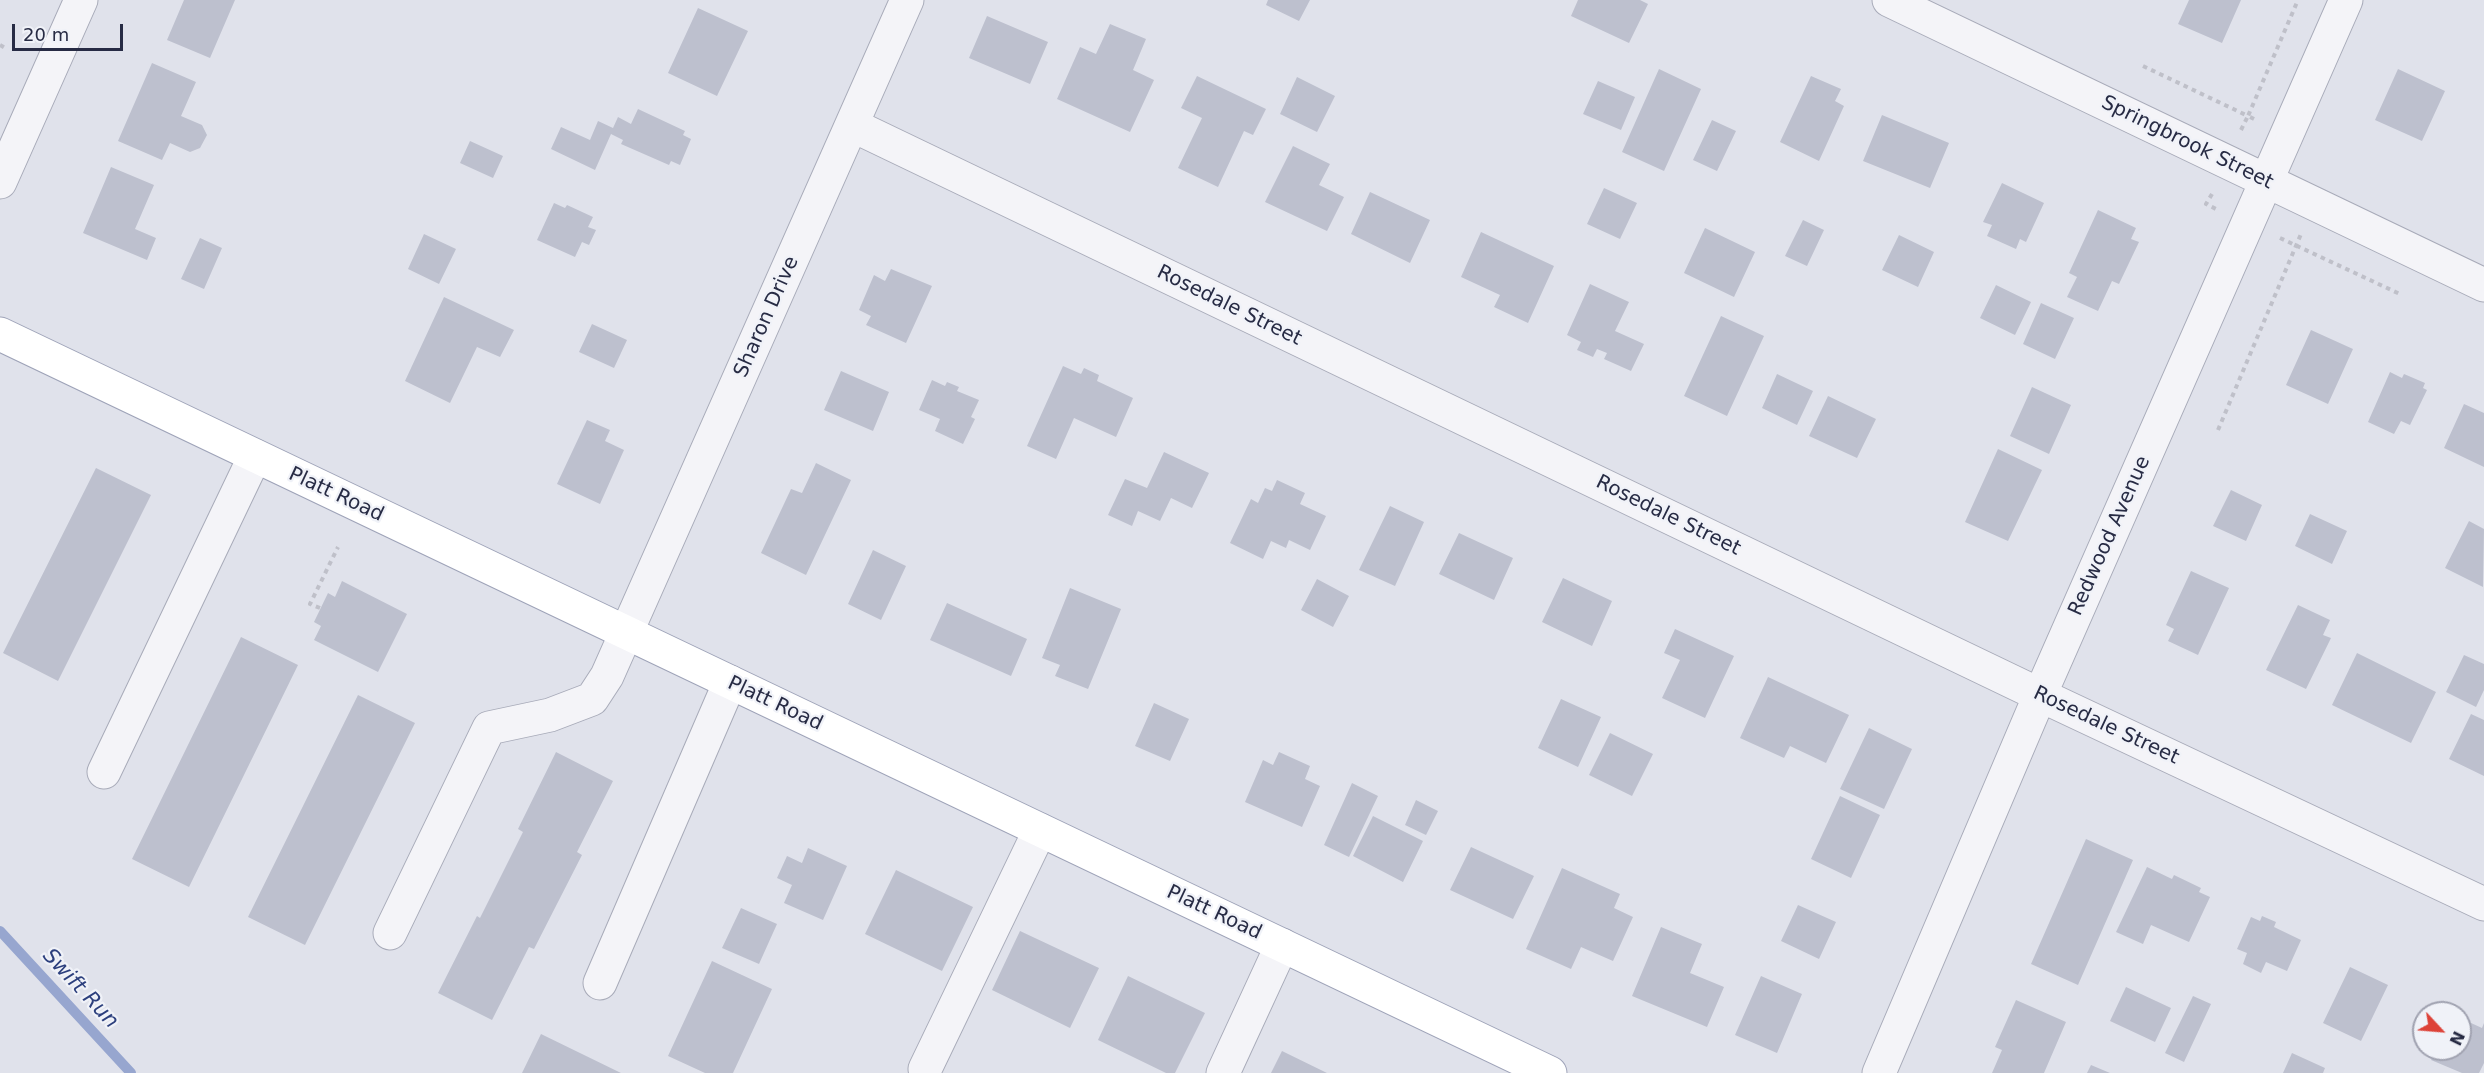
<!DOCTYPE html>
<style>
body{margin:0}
#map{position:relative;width:2484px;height:1073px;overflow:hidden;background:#e0e2eb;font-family:"DejaVu Sans",sans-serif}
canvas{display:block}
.north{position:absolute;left:2412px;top:1001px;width:60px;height:60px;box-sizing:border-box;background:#f0f2f8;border:2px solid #a0a2b0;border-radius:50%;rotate:116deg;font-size:16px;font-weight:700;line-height:24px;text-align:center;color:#272b44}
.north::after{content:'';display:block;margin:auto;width:21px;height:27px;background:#dd4238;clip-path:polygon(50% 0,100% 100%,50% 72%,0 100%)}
.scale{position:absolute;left:12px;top:24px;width:111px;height:27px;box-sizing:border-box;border:3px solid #272b44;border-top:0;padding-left:8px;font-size:18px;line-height:21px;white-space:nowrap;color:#272b44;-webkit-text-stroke:4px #f0f2f8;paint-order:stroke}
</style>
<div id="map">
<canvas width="2484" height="1073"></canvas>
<div class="north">N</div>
<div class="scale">20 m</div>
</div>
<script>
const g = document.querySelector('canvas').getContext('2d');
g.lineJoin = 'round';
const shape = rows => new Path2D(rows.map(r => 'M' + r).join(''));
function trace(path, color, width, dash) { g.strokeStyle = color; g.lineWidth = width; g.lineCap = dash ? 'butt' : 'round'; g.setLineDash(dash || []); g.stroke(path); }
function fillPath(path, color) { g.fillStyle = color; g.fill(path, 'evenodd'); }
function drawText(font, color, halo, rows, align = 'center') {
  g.font = font + ' "DejaVu Sans",sans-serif'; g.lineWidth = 4.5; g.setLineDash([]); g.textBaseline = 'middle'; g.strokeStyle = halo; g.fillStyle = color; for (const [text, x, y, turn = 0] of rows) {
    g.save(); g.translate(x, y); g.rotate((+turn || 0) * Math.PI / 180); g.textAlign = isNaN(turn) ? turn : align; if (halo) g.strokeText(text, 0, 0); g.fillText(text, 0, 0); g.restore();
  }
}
const stream = shape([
 [0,931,131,1073]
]);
const building = shape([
 [184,0,235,0,210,58,167,40],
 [1268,0,1310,0,1299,21,1266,5],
 [1578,0,1640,0,1648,4,1629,43,1571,16],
 [2189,0,2241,0,2222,43,2178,24],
 [698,8,748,31,717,96,668,73],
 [987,16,1048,42,1030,84,969,58],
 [1110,24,1146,39,1133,70,1154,80,1130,132,1057,99,1080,47,1096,54],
 [152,63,196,82,181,116,202,125,207,135,200,148,190,152,170,143,162,160,118,141],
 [1659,69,1701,89,1664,171,1622,152],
 [2398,69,2445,91,2422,141,2375,120],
 [1197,76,1266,109,1253,135,1244,131,1218,187,1178,168,1202,118,1181,108],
 [1811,76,1841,89,1835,101,1844,106,1819,161,1780,142],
 [1297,77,1335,96,1317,132,1280,114],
 [1598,81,1635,97,1621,130,1583,114],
 [638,109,685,131,683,135,691,139,680,165,671,161,669,165,621,144,623,140,611,134,595,170,551,149,561,127,590,140,598,121,613,128,618,117,631,124],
 [1882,115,1949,143,1930,188,1863,161],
 [1712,120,1736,131,1717,171,1693,160],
 [470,141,503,156,493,178,460,163],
 [1293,146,1330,164,1319,185,1344,197,1327,231,1265,202],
 [111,167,154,185,135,229,156,238,147,260,83,233],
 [2002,183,2044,203,2026,242,2020,239,2016,249,1987,236,1992,225,1983,222],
 [1604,188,1637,203,1620,239,1587,224],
 [1370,192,1430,220,1410,263,1351,234],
 [554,203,565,208,567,205,593,217,588,227,596,230,589,245,582,242,575,257,537,240],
 [2098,210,2136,228,2131,239,2139,242,2119,284,2112,281,2098,311,2067,297,2077,277,2069,273],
 [1803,220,1824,230,1807,266,1785,256],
 [1705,228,1755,252,1734,297,1684,273],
 [1481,232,1554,266,1528,323,1494,307,1500,295,1461,277],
 [424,234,456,249,439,284,408,269],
 [1899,235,1934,252,1918,287,1882,270],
 [200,238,222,248,204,289,181,279],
 [891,269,932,286,906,343,866,325,871,316,859,310,874,275,885,281],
 [1590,284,1629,302,1615,331,1644,344,1631,371,1604,359,1607,353,1597,349,1593,357,1577,350,1581,342,1567,335],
 [1996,285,2031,302,2015,335,1980,318],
 [444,297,514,330,500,357,477,347,450,403,405,381],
 [2041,303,2074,318,2055,359,2023,344],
 [1721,316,1764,336,1727,416,1684,396],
 [592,324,627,340,614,368,579,352],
 [2311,330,2353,349,2328,404,2286,385],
 [1063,366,1081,374,1084,368,1099,375,1097,381,1133,398,1116,437,1074,418,1056,459,1027,446],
 [841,371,889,392,873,431,824,410],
 [2390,372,2402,378,2404,374,2425,383,2423,388,2427,390,2410,425,2401,421,2394,434,2368,422],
 [1777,374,1813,391,1797,425,1762,408],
 [932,380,945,386,947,382,959,387,957,391,979,400,971,417,975,419,963,444,935,431,940,419,919,410],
 [2032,387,2071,405,2049,454,2010,436],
 [1828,396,1876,419,1857,458,1809,436],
 [2464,404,2484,413,2484,467,2444,448],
 [587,420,610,430,605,441,624,450,600,504,557,484],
 [1998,449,2042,470,2008,541,1965,522],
 [1164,452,1209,473,1192,508,1171,498,1160,521,1138,511,1132,526,1108,515,1125,479,1147,488],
 [816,463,851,480,806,575,761,553,791,489,802,493],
 [96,468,151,495,58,681,3,653],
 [1277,480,1305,493,1300,504,1326,516,1310,550,1289,540,1286,548,1271,541,1263,559,1230,543,1251,499,1258,503,1265,488,1272,491],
 [2231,490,2262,505,2246,541,2213,526],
 [1390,506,1424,522,1395,586,1359,570],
 [2310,514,2347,531,2332,564,2295,546],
 [2469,521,2484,529,2483,587,2445,568],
 [1459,533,1513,558,1494,600,1439,574],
 [873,550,906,566,881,620,848,604],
 [2191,571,2229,588,2198,655,2168,641,2174,629,2166,625],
 [1563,578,1612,601,1592,646,1542,622],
 [1317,579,1349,596,1333,627,1301,610],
 [342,581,407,614,378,672,314,640,321,626,314,622,328,593,335,597],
 [1070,588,1121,609,1088,689,1055,676,1060,665,1042,658],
 [947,603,1027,639,1011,676,930,640],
 [2298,605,2330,620,2323,635,2331,638,2306,689,2266,670],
 [1675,629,1734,656,1705,718,1662,698,1680,660,1664,653],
 [241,637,298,665,189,887,132,859],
 [2357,653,2436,692,2411,743,2332,705],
 [2464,655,2484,664,2484,690,2476,707,2446,692],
 [1768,677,1849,715,1826,763,1790,746,1784,758,1740,738],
 [358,695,415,723,305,945,248,917],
 [1561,699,1601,717,1578,767,1538,748],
 [1154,703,1189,719,1170,761,1135,746],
 [2471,714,2484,720,2484,776,2449,759],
 [1869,728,1912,749,1884,809,1840,789],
 [1610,733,1653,754,1632,796,1589,775],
 [556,752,613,781,577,852,582,855,534,949,529,947,492,1020,438,993,477,916,480,918,523,832,518,829],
 [1279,752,1310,766,1305,779,1320,786,1302,827,1245,802,1263,760,1273,765],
 [1352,783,1378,796,1349,857,1324,845],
 [1840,796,1880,815,1851,878,1811,859],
 [1416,800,1438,811,1426,835,1405,825],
 [1373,816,1423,841,1403,882,1353,856],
 [2086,839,2133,860,2078,985,2031,964],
 [1471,847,1534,876,1513,919,1450,890],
 [808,848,847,866,823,920,784,903,792,885,777,878,787,856,802,863],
 [2147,867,2172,879,2174,875,2201,888,2199,892,2210,897,2189,942,2151,925,2143,944,2116,932],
 [1562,868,1620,894,1614,908,1633,917,1613,961,1581,947,1571,969,1526,949],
 [896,870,973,907,942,971,865,934],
 [1798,905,1836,922,1819,959,1781,941],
 [741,908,777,924,759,964,722,948],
 [2262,916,2276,922,2274,927,2301,940,2287,971,2266,962,2261,973,2243,964,2247,953,2237,949,2251,917,2260,921],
 [1661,927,1702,944,1690,973,1724,987,1707,1027,1632,996],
 [1020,931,1099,968,1070,1028,992,990],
 [712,961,772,989,733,1073,705,1073,668,1056],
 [2350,967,2388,985,2361,1041,2323,1023],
 [1128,976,1205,1013,1175,1073,1166,1073,1098,1040],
 [1761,976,1802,994,1777,1053,1735,1035],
 [2126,987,2171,1008,2155,1042,2110,1021],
 [2193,996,2211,1004,2184,1062,2165,1053],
 [2016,1000,2066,1022,2044,1073,1992,1073,2002,1050,1995,1047],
 [2460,1018,2482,1028,2484,1023,2484,1063,2479,1073,2462,1073,2431,1060,2436,1049,2460,1049],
 [541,1034,621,1073,522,1073],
 [1282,1051,1327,1073,1271,1073],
 [2292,1053,2325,1068,2323,1073,2283,1073],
 [2091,1065,2110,1073,2087,1073]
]);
const path = shape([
 [0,45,5,48],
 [2143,66,2248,116,2298,0],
 [2241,130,2248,116,2254,119],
 [2212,194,2206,204,2216,209],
 [2280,238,2402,295],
 [2218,430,2301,234],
 [320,608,310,604,338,547]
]);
const minor = shape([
 [1889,0,2484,285],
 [852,125,2040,695,2484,904],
 [0,182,81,0],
 [104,772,255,456],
 [390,933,489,728,550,715,592,699,607,676,907,0],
 [600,983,730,682],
 [925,1069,1040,830],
 [1223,1073,1282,945],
 [1879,1073,2040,695,2346,0]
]);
const major = shape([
 [0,334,1550,1073]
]);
const streetNames = [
 ["Springbrook Street",2187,143,26],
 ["Rosedale Street",1229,306,26],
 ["Sharon Drive",767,317,-66],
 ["Platt Road",336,495,25],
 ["Rosedale Street",1668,516,26],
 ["Redwood Avenue",2110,536,-66],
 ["Platt Road",775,704,25],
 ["Rosedale Street",2106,726,25],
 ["Platt Road",1214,913,25]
];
const waterNames = [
 ["Swift Run",80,989,47]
];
trace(stream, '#97a6cf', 10);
fillPath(building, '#bdc0ce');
trace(minor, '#a8abb9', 35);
trace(major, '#9ea3b8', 35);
trace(path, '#bfc0c9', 4, [4.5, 4.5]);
trace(minor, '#f4f4f8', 33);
trace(major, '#fff', 33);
drawText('20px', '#272b44', '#f0f2f8', streetNames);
drawText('italic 21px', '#2c3f7d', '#f0f2f8', waterNames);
</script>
